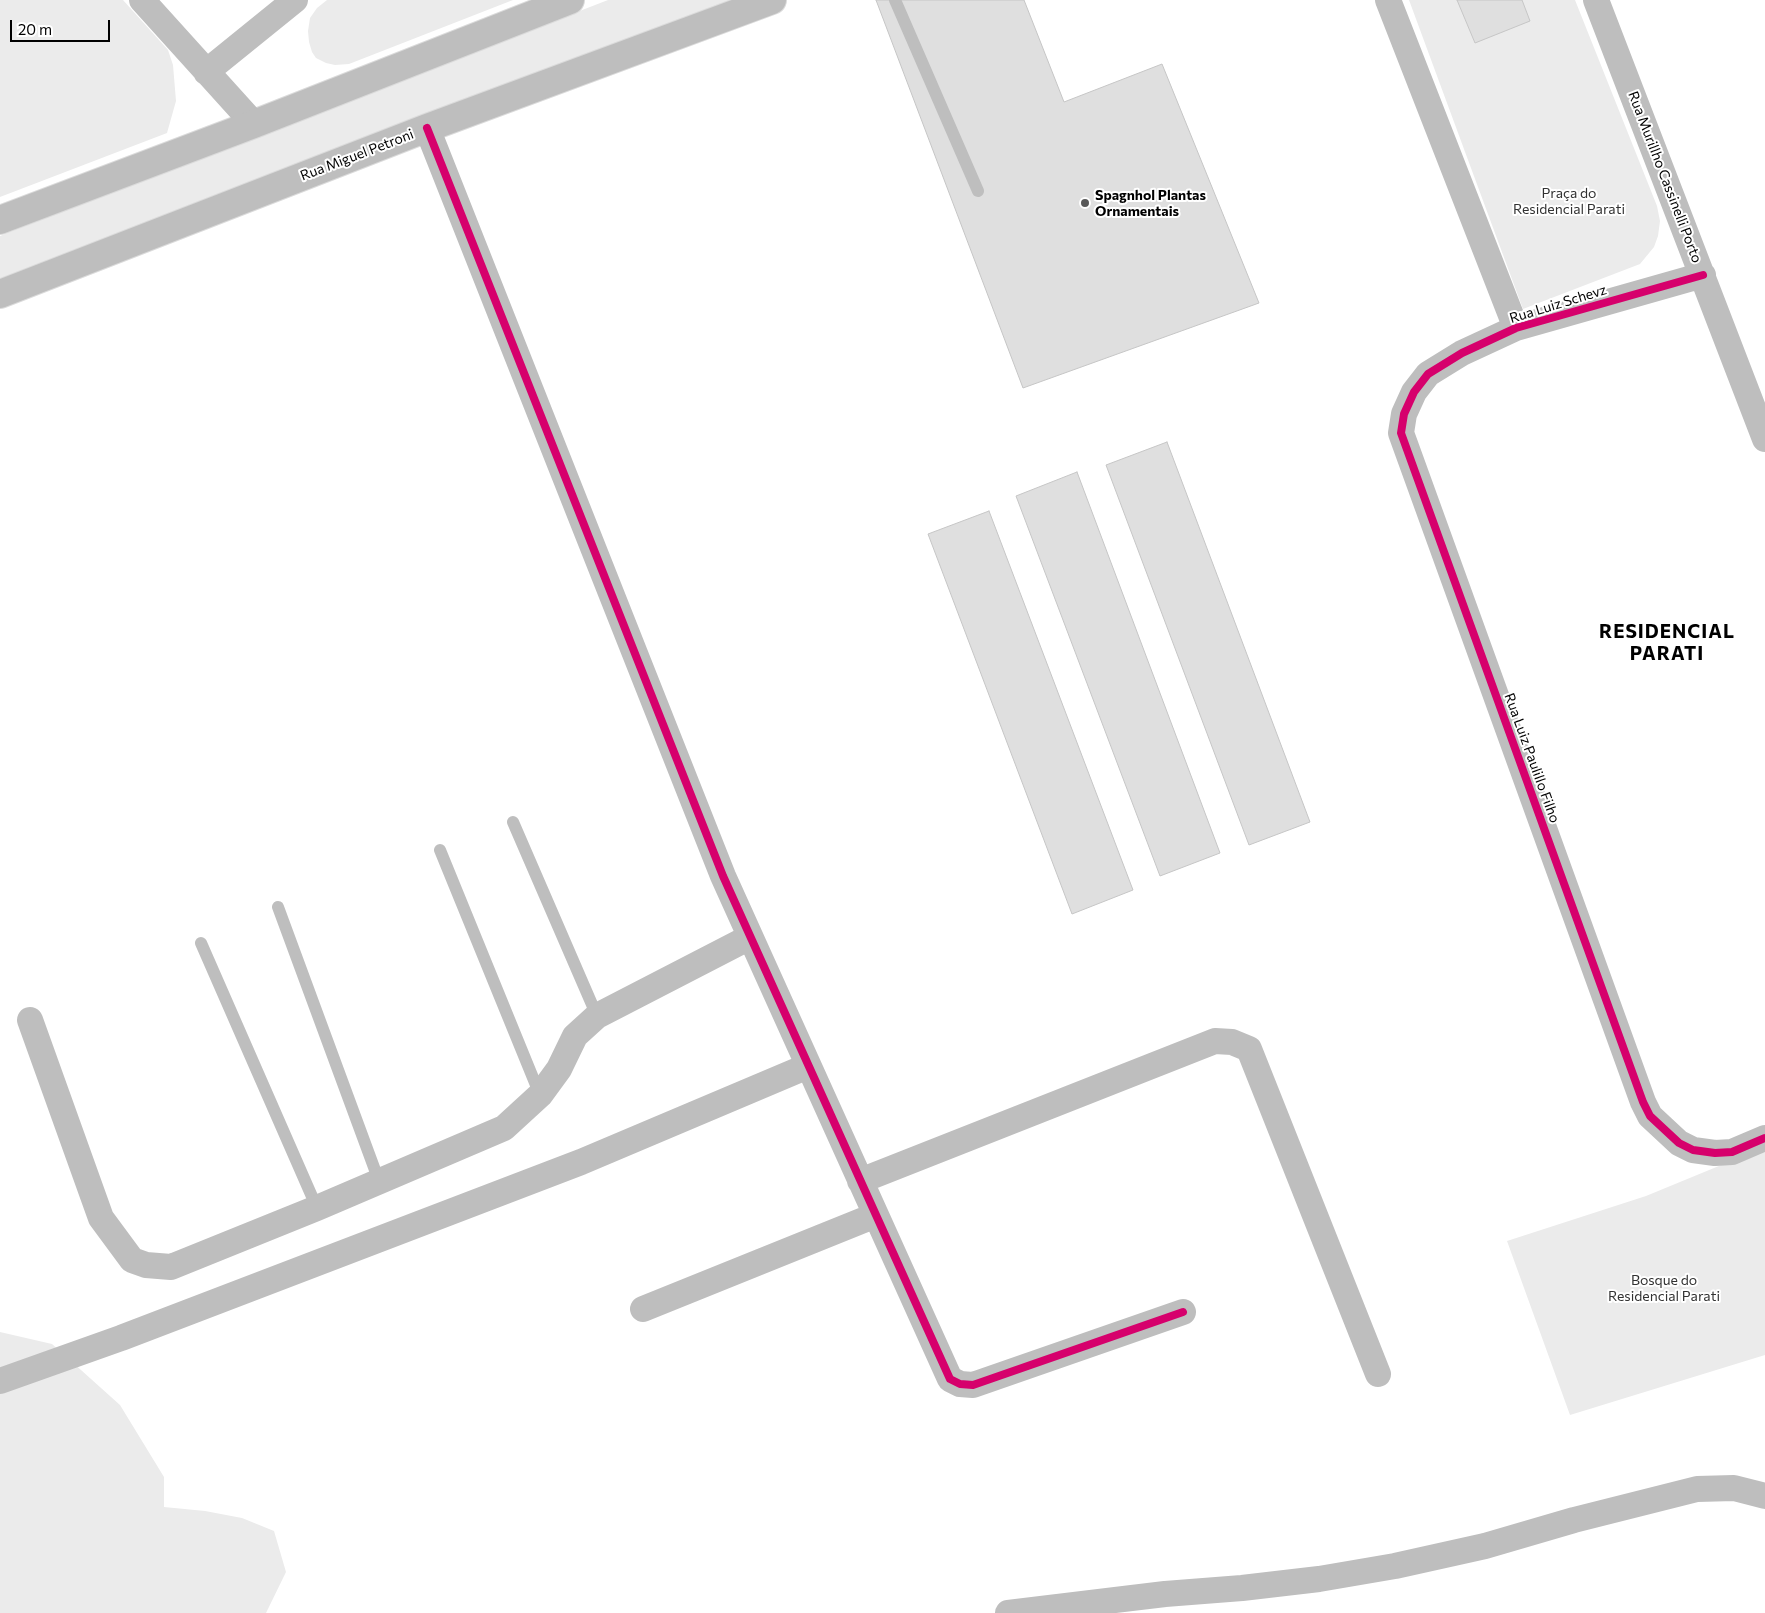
<!DOCTYPE html>
<meta charset="utf-8">
<style>
body{margin:0}
#map{position:relative;width:1765px;height:1613px;overflow:hidden;background:#fff;font-family:Commissioner,sans-serif}
canvas{display:block}
.scale{position:absolute;left:10px;top:20px;width:100px;height:22px;box-sizing:border-box;border:2px solid #000;border-top:0;padding-left:6px;font-size:15px;line-height:18px;white-space:nowrap;color:#000;-webkit-text-stroke:4px #fff;paint-order:stroke}
</style>
<div id="map">
<canvas width="1765" height="1613"></canvas>
<div class="scale">20 m</div>
</div>
<script>
const g = document.querySelector('canvas').getContext('2d');
g.lineJoin = 'round';
function fillPath(path, color) { g.fillStyle = color; g.fill(path, 'evenodd'); }
const shape = rows => new Path2D(rows.map(r => 'M' + r).join(''));
function trace(path, color, width, dash) { g.strokeStyle = color; g.lineWidth = width; g.lineCap = dash ? 'butt' : 'round'; g.setLineDash(dash || []); g.stroke(path); }
function drawText(font, color, halo, rows, align = 'center') {
  g.font = font + ' Commissioner,sans-serif'; g.lineWidth = 4; g.setLineDash([]); g.textBaseline = 'middle'; g.strokeStyle = halo; g.fillStyle = color; for (const [text, x, y, turn = 0] of rows) {
    g.save(); g.translate(x, y); g.rotate((+turn || 0) * Math.PI / 180); g.textAlign = isNaN(turn) ? turn : align; if (halo) g.strokeText(text, 0, 0); g.fillText(text, 0, 0); g.restore();
  }
}
const green = shape([
 [0,0,123,0,168,50,173,65,176,101,167,133,0,197],
 [327,0,513,0,349,64,335,65,326,63,316,58,312,52,309,42,308,31,310,18,317,8],
 [608,0,731,0,528,80,0,279,0,236],
 [1409,0,1575,0,1657,206,1660,221,1658,236,1654,247,1640,264,1523,309],
 [1765,1147,1765,1355,1570,1415,1507,1241,1646,1196],
 [0,1332,52,1344,120,1405,164,1477,164,1507,205,1511,242,1518,274,1531,286,1572,266,1613,0,1613]
]);
const building = shape([
 [876,0,1024,0,1064,102,1162,64,1259,303,1023,388,876,0],
 [1457,0,1522,0,1530,21,1475,43,1457,0],
 [1167,442,1310,822,1249,845,1106,465,1167,442],
 [1077,472,1220,853,1160,876,1016,496,1077,472],
 [989,511,1133,890,1072,914,928,534,989,511]
]);
const service = shape([
 [895,0,978,191],
 [513,822,597,1016],
 [440,850,540,1095],
 [278,907,379,1181],
 [201,943,317,1208]
]);
const minor = shape([
 [142,0,254,124],
 [1388,0,1516,328],
 [1596,0,1765,439],
 [206,72,295,0],
 [427,128,723,876,950,1379,960,1384,973,1385,1183,1312],
 [1703,275,1516,328,1462,353,1428,374,1414,392,1404,414,1401,433,1643,1102,1650,1116,1679,1143,1693,1150,1715,1153,1732,1152,1765,1138],
 [30,1020,101,1218,132,1260,146,1265,171,1267,317,1208,504,1128,540,1095,559,1069,575,1036,597,1016,750,937],
 [860,1181,1215,1041,1232,1042,1249,1049,1378,1374],
 [643,1309,876,1215],
 [0,1381,121,1338,581,1162,808,1066],
 [1008,1613,1165,1594,1242,1588,1319,1579,1395,1566,1485,1546,1574,1520,1697,1489,1734,1488,1765,1496]
]);
const primary = shape([
 [0,220,254,124,570,0],
 [0,294,427,128,772,0]
]);
const cycleway = shape([
 [427,128,723,876,950,1379,960,1384,973,1385,1183,1312],
 [1703,275,1516,328,1462,353,1428,374,1414,392,1404,414,1401,433,1643,1102,1650,1116,1679,1143,1693,1150,1715,1153,1732,1152,1765,1138]
]);
const markers = [
 [1085,203,5,"#595959"]
];
const streetNames = [
 ["Rua Miguel Petroni",357,155,-21],
 ["Rua Murillho Cassinelli Porto",1665,177,69],
 ["Rua Luiz Schevz",1558,304,-17],
 ["Rua Luiz Paulillo Filho",1532,758,70]
];
const parkNames = [
 ["Praça do",1569,193],
 ["Residencial Parati",1569,209],
 ["Bosque do",1664,1280],
 ["Residencial Parati",1664,1296]
];
const poiNames = [
 ["Spagnhol Plantas",1095,195],
 ["Ornamentais",1095,211]
];
const districtNames = [
 ["RESIDENCIAL",1667,632],
 ["PARATI",1667,654]
];
fillPath(green, '#ebebeb');
fillPath(building, '#dfdfdf');
trace(building, '#c6c6c6', 1);
trace(primary, '#dbdbdb', 30);
trace(service, '#bebebe', 12);
trace(minor, '#bebebe', 26);
trace(primary, '#bebebe', 28);
trace(cycleway, '#d6006c', 8);
for (const [x, y, r, color] of markers) { const dot = new Path2D(); dot.arc(x, y, r, 0, 2 * Math.PI); g.fillStyle = color; g.fill(dot); trace(dot, '#fff', 2); }
drawText('14px', '#000', '#fff', streetNames);
drawText('14px', '#323232', '#fff', parkNames);
drawText('bold 14px', '#000', '#fff', poiNames, 'left');
g.letterSpacing = '1px';
drawText('bold 19px', '#000', '#fff', districtNames);
g.letterSpacing = '0px';
</script>
